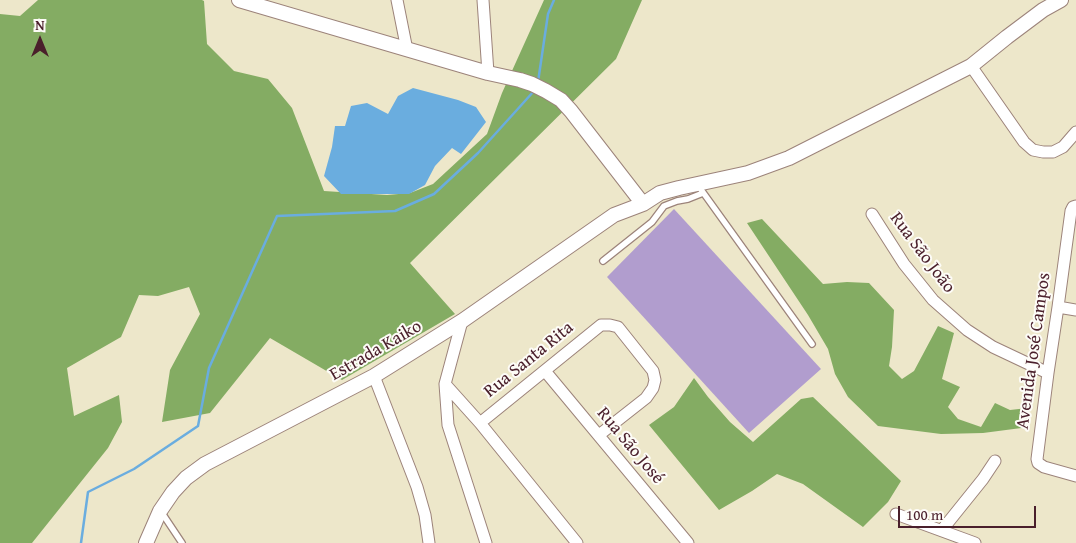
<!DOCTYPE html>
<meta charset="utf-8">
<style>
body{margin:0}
#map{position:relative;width:1076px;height:543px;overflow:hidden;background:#ede7ca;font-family:"Gentium Book Plus",serif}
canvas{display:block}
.north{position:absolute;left:15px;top:15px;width:50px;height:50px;-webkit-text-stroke:4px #fdfcf7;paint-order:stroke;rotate:0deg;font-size:14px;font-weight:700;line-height:20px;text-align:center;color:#4a1f2b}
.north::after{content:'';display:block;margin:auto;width:18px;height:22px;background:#4a1f2b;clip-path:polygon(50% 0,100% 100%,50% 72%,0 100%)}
.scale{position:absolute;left:898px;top:506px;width:138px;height:22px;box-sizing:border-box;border:2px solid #4a1f2b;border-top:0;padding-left:6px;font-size:15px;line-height:18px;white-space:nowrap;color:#4a1f2b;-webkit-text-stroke:4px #fdfcf7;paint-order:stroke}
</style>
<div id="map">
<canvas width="1076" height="543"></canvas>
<div class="north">N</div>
<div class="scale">100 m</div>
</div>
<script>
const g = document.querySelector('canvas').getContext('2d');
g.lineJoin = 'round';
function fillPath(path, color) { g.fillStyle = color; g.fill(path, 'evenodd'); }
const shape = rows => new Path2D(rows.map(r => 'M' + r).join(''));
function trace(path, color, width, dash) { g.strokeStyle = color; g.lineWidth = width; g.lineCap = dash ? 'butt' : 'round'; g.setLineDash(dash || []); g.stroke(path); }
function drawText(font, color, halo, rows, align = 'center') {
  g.font = font + ' "Gentium Book Plus",serif'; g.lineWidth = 4; g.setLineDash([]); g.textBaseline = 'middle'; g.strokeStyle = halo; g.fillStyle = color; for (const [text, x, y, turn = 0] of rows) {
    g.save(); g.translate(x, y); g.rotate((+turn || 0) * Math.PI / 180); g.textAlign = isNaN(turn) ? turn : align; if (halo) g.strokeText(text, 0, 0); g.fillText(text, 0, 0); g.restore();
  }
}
const forest = shape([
 [38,0,202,0,204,1,207,44,234,71,268,79,292,108,324,191,387,195,410,193,433,184,487,134,502,93,544,0,642,0,616,59,410,263,455,314,342,380,270,338,210,413,162,422,170,370,200,314,189,287,158,296,139,295,121,337,67,368,74,416,119,395,122,422,108,448,32,543,0,543,0,14,20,16],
 [762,219,823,284,847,282,869,283,894,310,892,347,889,366,902,379,914,371,938,326,954,333,942,379,960,387,948,407,958,419,981,427,995,403,1010,410,1028,408,1029,427,983,433,941,434,878,426,848,397,835,374,828,349,808,315,747,223],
 [694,378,708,397,730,422,753,442,801,399,813,397,901,481,888,502,863,527,803,484,777,474,752,491,719,510,649,425,674,407]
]);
const water = shape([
 [413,88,458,100,476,107,486,122,461,154,452,148,435,166,425,185,409,194,341,194,324,176,332,147,335,126,345,126,351,106,367,103,388,114,398,96]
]);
const stream = shape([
 [538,82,548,14,554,0],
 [81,543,88,492,134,469,198,426,209,368,277,216,395,211,434,194,478,153,534,91]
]);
const building = shape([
 [674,209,821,369,749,433,607,277]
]);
const service = shape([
 [697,184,812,344],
 [603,261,652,222,664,206,677,201,688,199,703,193],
 [162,513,182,543]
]);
const minor = shape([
 [397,0,407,50],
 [483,0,488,73],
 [971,66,1024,142,1033,150,1043,152,1053,152,1063,147,1076,132],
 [1076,206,1073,207,1071,211,1058,307,1048,373,1037,459,1038,463,1044,467,1076,476],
 [872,214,904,264,933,300,967,330,993,347,1048,373],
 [1058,307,1076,310],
 [462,321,445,384,448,425,486,543],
 [545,371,688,543],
 [374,376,417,487,425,515,429,543],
 [445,384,480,423,577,543],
 [480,423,601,325,610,325,618,327,653,371,655,380,653,388,646,398,599,435],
 [896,514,975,543],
 [942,530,983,479,995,461]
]);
const tertiary = shape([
 [239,0,488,73,520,80,532,84,546,91,561,100,571,111,643,204],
 [146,543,160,511,173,492,186,478,205,464,374,376,462,321,614,215,643,204,660,193,679,188,748,173,789,158,971,66,1007,37,1043,10,1061,0]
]);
const streetNames = [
 ["Rua São João",922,253,53],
 ["Estrada Kaiko",376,351,-30],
 ["Avenida José Campos",1034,351,-82],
 ["Rua Santa Rita",529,360,-39],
 ["Rua São José",630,446,50]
];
fillPath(forest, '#84ac63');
fillPath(water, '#6aaddf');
trace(stream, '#6aaddf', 2.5);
fillPath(building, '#b19dce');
trace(service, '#9c837a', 8);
trace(minor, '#9c837a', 13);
trace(tertiary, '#9c837a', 16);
trace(service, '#fff', 5.5);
trace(minor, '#fff', 11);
trace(tertiary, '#fff', 14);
drawText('18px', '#4a1f2b', '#fdfcf7', streetNames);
</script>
